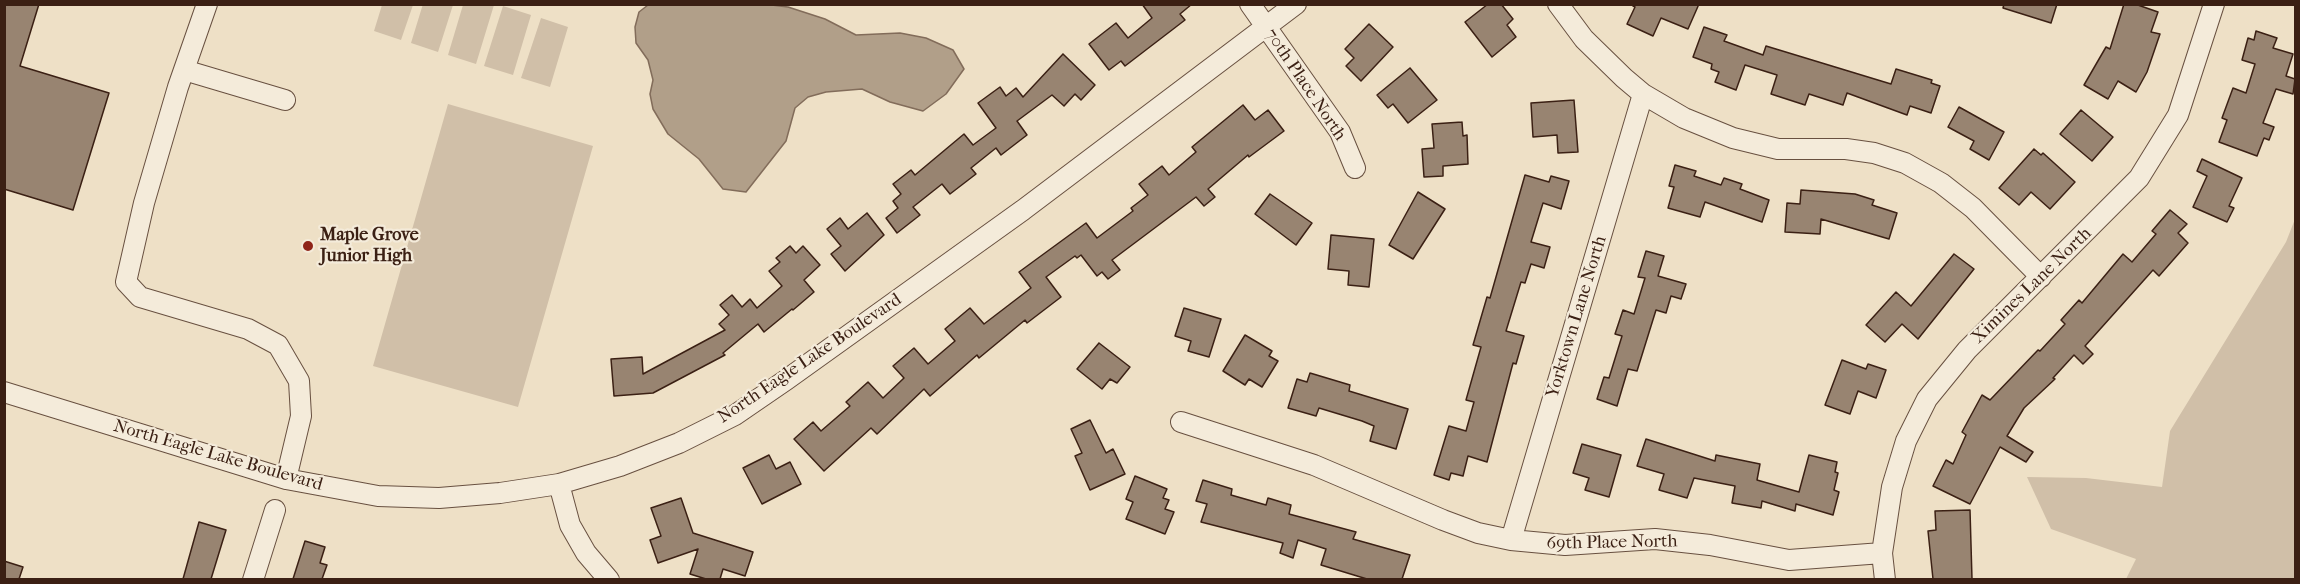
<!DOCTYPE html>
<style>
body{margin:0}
#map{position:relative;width:2300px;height:584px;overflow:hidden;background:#eee0c6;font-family:"IM FELL French Canon",serif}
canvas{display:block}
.frame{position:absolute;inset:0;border:6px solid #3b2014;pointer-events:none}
</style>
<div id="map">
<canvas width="2300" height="584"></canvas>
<div class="frame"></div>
</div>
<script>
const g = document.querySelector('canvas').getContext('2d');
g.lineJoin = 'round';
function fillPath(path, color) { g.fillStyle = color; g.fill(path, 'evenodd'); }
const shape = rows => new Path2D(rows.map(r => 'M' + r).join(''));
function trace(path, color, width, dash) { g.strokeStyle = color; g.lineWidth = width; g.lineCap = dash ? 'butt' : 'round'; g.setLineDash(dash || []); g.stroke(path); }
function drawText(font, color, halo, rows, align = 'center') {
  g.font = font + ' "IM FELL French Canon",serif'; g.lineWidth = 4.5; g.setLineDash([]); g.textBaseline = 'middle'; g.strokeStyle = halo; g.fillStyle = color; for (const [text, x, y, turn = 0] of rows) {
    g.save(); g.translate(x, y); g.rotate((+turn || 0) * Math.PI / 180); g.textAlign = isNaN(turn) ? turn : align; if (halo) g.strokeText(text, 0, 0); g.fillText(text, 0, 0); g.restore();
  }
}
const green = shape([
 [423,4,453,5,438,52,411,43],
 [382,5,413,5,401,40,374,31],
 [463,5,494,5,476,64,448,55],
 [503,6,531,15,513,75,484,66],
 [541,18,568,27,550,87,521,78],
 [448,104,593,146,518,407,373,366],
 [2295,219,2295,579,2126,579,2136,559,2051,529,2027,477,2086,478,2162,487,2170,431,2286,242]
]);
const water = shape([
 [763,4,788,7,825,19,856,35,900,33,926,38,953,50,964,69,946,94,923,111,890,102,862,89,826,92,808,97,795,108,786,141,746,192,723,189,699,159,668,134,653,109,650,94,653,80,648,60,636,43,635,27,639,12,648,5,763,4]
]);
const building = shape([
 [4,4,39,4,20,66,109,93,73,210,4,189,4,4],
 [1142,4,1192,4,1180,14,1185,20,1125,66,1121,61,1109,70,1089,44,1116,23,1128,38,1152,18,1142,4],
 [1488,4,1501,4,1513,19,1507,25,1516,37,1492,57,1465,22,1488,4],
 [1630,4,1699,4,1688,29,1661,18,1653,36,1627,24,1635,7,1630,4],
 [2004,4,2057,4,2051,23,2003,8,2004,4],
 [2124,4,2135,4,2158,12,2151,32,2160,34,2147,72,2136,92,2118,81,2108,99,2084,85,2106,47,2110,49,2124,4],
 [1369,24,1393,47,1361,81,1346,66,1354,58,1345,49,1369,24],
 [1704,27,1727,35,1724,41,1763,55,1766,46,1891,84,1896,69,1932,80,1931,83,1940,86,1931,113,1910,106,1907,115,1847,93,1843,105,1809,94,1805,105,1771,94,1777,75,1745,65,1736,90,1715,82,1719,72,1711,69,1712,64,1693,57,1704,27],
 [2256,31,2277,38,2273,48,2293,54,2286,76,2295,79,2293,94,2276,89,2263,123,2274,127,2269,140,2264,138,2257,156,2219,142,2227,120,2222,118,2233,88,2246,93,2255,64,2242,60,2248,38,2254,40,2256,31],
 [1063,54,1095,85,1081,100,1075,94,1064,106,1052,95,1017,121,1027,135,1001,155,996,148,971,168,976,174,950,194,942,184,913,207,920,215,897,233,886,218,898,208,893,201,901,194,893,184,911,170,915,175,964,134,973,145,996,128,978,103,1000,87,1006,96,1016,88,1023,97,1063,54],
 [1410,68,1437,100,1408,123,1393,104,1388,108,1377,95,1410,68],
 [1574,100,1578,152,1558,153,1557,135,1533,137,1531,103,1574,100],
 [1243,105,1255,120,1268,110,1284,131,1249,157,1248,155,1208,189,1215,197,1204,206,1196,197,1112,260,1120,270,1108,279,1102,272,1097,276,1081,255,1077,258,1075,256,1046,277,1061,297,1027,323,1025,320,979,358,977,355,930,396,924,389,877,434,871,428,824,471,794,439,813,422,821,431,850,406,846,402,868,382,883,398,904,378,893,366,914,348,928,364,955,341,945,329,970,308,984,324,1031,288,1019,272,1086,223,1097,238,1133,211,1131,208,1148,195,1139,184,1162,166,1169,175,1196,152,1192,147,1243,105],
 [1959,107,2004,132,1989,160,1970,149,1974,141,1948,127,1959,107],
 [2081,110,2113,137,2092,161,2060,134,2081,110],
 [1462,122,1463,136,1467,135,1468,164,1443,166,1443,176,1424,177,1422,149,1434,148,1432,124,1462,122],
 [2034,149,2041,155,2043,153,2075,182,2050,209,2031,192,2019,205,1999,188,2034,149],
 [2202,159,2242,178,2229,206,2234,208,2227,222,2193,207,2207,176,2197,171,2202,159],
 [1675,165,1696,171,1694,176,1721,185,1724,178,1742,184,1740,189,1769,200,1762,222,1705,202,1700,217,1668,208,1674,187,1669,186,1675,165],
 [1525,175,1549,182,1551,176,1569,181,1561,209,1543,203,1531,242,1550,247,1544,268,1531,264,1525,283,1521,282,1506,331,1524,336,1516,364,1513,363,1487,462,1468,456,1463,476,1451,473,1449,480,1434,475,1449,426,1466,431,1474,402,1466,400,1481,347,1473,345,1487,297,1490,298,1525,175],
 [1801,190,1855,194,1874,200,1872,205,1897,213,1889,239,1821,219,1820,234,1785,232,1787,203,1800,204,1801,190],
 [1418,192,1445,209,1413,259,1389,245,1418,192],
 [1270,194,1312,223,1296,245,1255,214,1270,194],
 [2170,210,2187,224,2178,233,2188,243,2159,276,2153,270,2085,346,2093,354,2083,364,2074,355,2053,378,2055,379,2024,408,2007,436,2033,452,2026,462,2000,447,1970,504,1933,486,1946,460,1953,464,1966,435,1962,432,1982,395,1990,400,2038,350,2040,351,2065,324,2061,320,2079,300,2082,303,2123,254,2132,262,2156,234,2152,231,2170,210],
 [867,213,884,235,845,271,831,254,841,246,827,229,840,218,848,229,867,213],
 [1331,235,1374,239,1369,287,1348,285,1349,271,1328,269,1331,235],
 [790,246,796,253,803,246,820,265,804,280,814,292,793,310,792,309,764,332,758,324,723,353,725,355,653,393,614,396,611,359,642,357,643,374,725,330,719,324,729,315,720,305,732,295,742,307,750,299,757,308,782,286,769,271,780,262,776,258,790,246],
 [1646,251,1664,256,1658,276,1686,284,1681,299,1671,296,1666,313,1656,310,1637,371,1628,369,1617,406,1597,399,1604,377,1609,378,1622,336,1615,334,1623,310,1634,314,1645,278,1638,277,1646,251],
 [1954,254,1974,269,1918,339,1902,324,1885,342,1866,325,1896,292,1911,306,1954,254],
 [1184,308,1221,319,1209,357,1188,351,1191,341,1175,336,1184,308],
 [1245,335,1272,351,1269,356,1278,361,1262,387,1249,379,1245,385,1223,371,1245,335],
 [1099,343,1130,367,1117,383,1110,379,1102,389,1077,369,1099,343],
 [1842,360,1866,369,1868,364,1886,370,1876,398,1858,391,1850,414,1825,405,1842,360],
 [1310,373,1350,385,1349,391,1408,409,1396,449,1370,441,1374,426,1362,421,1319,408,1316,416,1288,408,1297,379,1307,382,1310,373],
 [1090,420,1106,453,1113,449,1125,474,1090,490,1075,456,1082,453,1071,429,1090,420],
 [1646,439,1715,461,1716,455,1760,464,1757,480,1799,492,1809,455,1837,462,1835,472,1838,473,1834,490,1839,492,1833,515,1796,504,1795,511,1762,501,1761,508,1732,503,1735,486,1694,478,1687,498,1659,490,1664,474,1637,466,1646,439],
 [1582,444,1621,455,1609,497,1585,490,1589,478,1573,473,1582,444],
 [769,455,776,469,790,462,801,484,762,504,743,468,769,455],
 [1135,476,1167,489,1163,498,1169,500,1165,509,1174,512,1165,534,1126,519,1133,502,1126,499,1135,476],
 [1203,480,1232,489,1231,495,1266,505,1268,498,1291,505,1289,514,1356,532,1353,539,1410,555,1402,579,1367,579,1321,565,1326,549,1298,540,1293,558,1280,553,1283,543,1201,522,1207,504,1196,501,1203,480],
 [681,498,693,533,753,552,745,576,723,569,720,579,706,579,690,574,698,549,658,563,650,540,661,536,651,508,681,498],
 [1970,510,1972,579,1933,579,1928,531,1936,530,1935,511,1970,510],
 [199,522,226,530,211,579,183,579,199,522],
 [305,541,325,547,320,563,327,565,322,579,293,579,305,541],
 [4,561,23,567,19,579,4,579,4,561]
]);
const minor = shape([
 [207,4,178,87,144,203,126,282,140,297,248,329,278,345,299,381,301,416,286,479],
 [1250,4,1340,132,1355,168],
 [1558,4,1584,39,1624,78,1643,94,1684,118,1733,138,1778,149,1846,149,1874,153,1905,163,1941,183,1973,208,2041,277],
 [184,70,285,100],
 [4,392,286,479,378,496,439,498,500,493,559,484,620,466,679,443,735,415,786,380,1023,210,1296,4],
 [1181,422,1314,465,1443,520,1478,533,1511,540,1565,545,1655,539,1710,545,1789,560,1882,553],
 [559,484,570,525,586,553,609,580],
 [1511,540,1643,94],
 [253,580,275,510],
 [1885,580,1882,553,1892,487,1906,441,1927,399,1967,350,2139,178,2178,115,2214,4]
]);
const markers = [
 [308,246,6,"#8f2418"]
];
const streetNames = [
 ["70th Place North",1305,85,56],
 ["Ximines Lane North",2032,286,-44],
 ["Yorktown Lane North",1577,317,-73],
 ["North Eagle Lake Boulevard",810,359,-34],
 ["North Eagle Lake Boulevard",218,456,16],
 ["69th Place North",1612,543,-1]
];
const poiNames = [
 ["Maple Grove",320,236],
 ["Junior High",320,257]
];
fillPath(green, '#d0bfa8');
fillPath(water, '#b19f89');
trace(water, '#826c5a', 1.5);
fillPath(building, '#988471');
trace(building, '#3b2014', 1.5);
trace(minor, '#685040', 22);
trace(minor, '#f4ebda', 20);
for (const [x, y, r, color] of markers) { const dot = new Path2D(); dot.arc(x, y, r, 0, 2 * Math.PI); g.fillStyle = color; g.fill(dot); trace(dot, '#f4ebda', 2); }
drawText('18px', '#3b2014', '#f4ebda', streetNames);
drawText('bold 18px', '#3b2014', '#f4ebda', poiNames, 'left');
</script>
